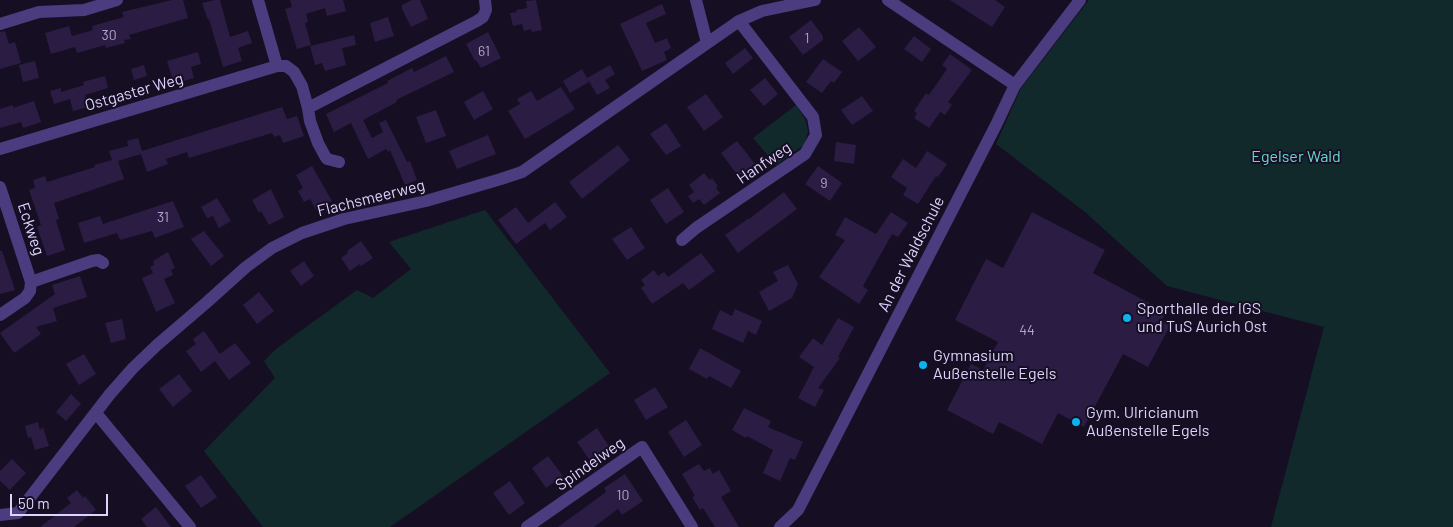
<!DOCTYPE html>
<meta charset="utf-8">
<style>
body{margin:0}
#map{position:relative;width:1453px;height:527px;overflow:hidden;background:#160f23;font-family:Barlow,sans-serif}
canvas{display:block}
.scale{position:absolute;left:10px;top:494px;width:98px;height:22px;box-sizing:border-box;border:2px solid #ded3fd;border-top:0;padding-left:6px;font-size:15px;line-height:18px;white-space:nowrap;color:#ded3fd;-webkit-text-stroke:4px #160f23;paint-order:stroke}
</style>
<div id="map">
<canvas width="1453" height="527"></canvas>
<div class="scale">50 m</div>
</div>
<script>
const g = document.querySelector('canvas').getContext('2d');
g.lineJoin = 'round';
function fillPath(path, color) { g.fillStyle = color; g.fill(path, 'evenodd'); }
const shape = rows => new Path2D(rows.map(r => 'M' + r).join(''));
function trace(path, color, width, dash) { g.strokeStyle = color; g.lineWidth = width; g.lineCap = dash ? 'butt' : 'round'; g.setLineDash(dash || []); g.stroke(path); }
function drawText(font, color, halo, rows, align = 'center') {
  g.font = font + ' Barlow,sans-serif'; g.lineWidth = 4; g.setLineDash([]); g.textBaseline = 'middle'; g.strokeStyle = halo; g.fillStyle = color; for (const [text, x, y, turn = 0] of rows) {
    g.save(); g.translate(x, y); g.rotate((+turn || 0) * Math.PI / 180); g.textAlign = isNaN(turn) ? turn : align; if (halo) g.strokeText(text, 0, 0); g.fillText(text, 0, 0); g.restore();
  }
}
const green = shape([
 [1089,0,1453,0,1453,527,1271,527,1324,327,1167,286,1085,212,996,144,1021,88],
 [796,105,805,119,808,131,805,144,776,165,753,138],
 [485,210,610,373,390,527,263,527,204,451,275,378,264,361,276,349,357,290,373,298,411,269,389,242]
]);
const building = shape([
 [172,0,183,0,188,18,129,35,131,39,124,40,125,43,106,48,105,45,77,53,75,47,51,54,45,33,69,26,72,36,93,30,92,26,124,17,122,12],
 [215,0,220,0,230,37,248,31,252,43,238,48,242,61,223,67,209,19,208,20,202,3],
 [290,0,343,0,346,11,327,16,325,8,306,14,308,22,305,23,311,45,297,49,285,9,292,7],
 [412,0,420,0,428,19,411,27,402,9,402,5],
 [536,0,542,30,532,32,531,29,524,31,522,24,513,26,510,13,517,12,516,10,527,8,526,1],
 [950,0,995,0,1005,7,992,27],
 [662,4,666,14,646,23,655,43,667,38,671,48,664,52,667,60,642,71,620,24],
 [388,17,394,36,375,42,370,23],
 [811,20,823,36,823,40,803,55,789,37],
 [859,27,876,47,858,61,842,41],
 [5,31,9,44,15,42,21,63,0,69,0,32],
 [488,32,501,58,481,68,476,60,475,61,466,44],
 [354,35,356,45,342,48,346,65,325,71,322,63,315,65,310,46],
 [914,36,931,49,922,62,904,49],
 [745,48,753,58,733,74,725,63],
 [198,52,201,64,191,67,194,78,174,84,167,61],
 [950,54,972,70,948,102,952,105,945,115,940,112,929,128,914,118,917,113,914,111,926,93,929,95,947,69,942,65],
 [446,56,454,72,396,100,397,102,363,120,372,138,383,132,379,123,386,120,407,162,410,161,417,180,405,185,390,150,388,152,386,149,368,159,351,123,334,132,326,114,388,83,387,81,412,68,414,72],
 [823,59,842,72,834,83,831,81,822,93,806,82],
 [35,61,39,78,23,82,19,65],
 [144,65,147,76,134,80,131,69],
 [610,65,615,74,605,80,610,88,597,95,587,78],
 [582,69,589,82,570,93,563,81],
 [105,76,108,88,85,95,89,107,73,111,70,99,54,104,50,91,61,88,61,92,84,85,83,82],
 [765,78,778,94,764,106,750,90],
 [561,87,575,109,525,139,508,111,520,104,517,99,531,91,537,101],
 [483,91,493,109,474,120,464,102],
 [706,94,723,117,704,131,687,107],
 [862,96,873,111,852,125,841,110],
 [34,101,41,122,23,128,21,122,0,128,0,109,13,105,13,108],
 [282,107,287,119,297,116,304,136,283,143,280,135,274,137,272,133,189,158,187,152,166,159,168,164,147,172,141,154,118,161,124,179,54,203,59,219,56,220,65,250,47,256,37,227,41,225,29,190,35,188,33,180,45,176,47,182,95,167,94,165,112,160,109,151,128,146,127,141,138,138,142,151],
 [436,110,446,136,426,143,416,117],
 [666,123,681,146,666,155,650,134],
 [488,135,496,154,457,169,449,151],
 [737,141,755,164,739,177,721,153],
 [836,142,856,145,854,164,834,161],
 [618,145,630,160,582,199,569,182],
 [927,151,947,164,938,177,936,176,918,204,903,195,907,188,891,177,903,159,916,168],
 [312,166,332,201,316,210,310,199,304,202,298,191,303,188,296,175],
 [818,166,842,183,830,201,805,184],
 [704,173,710,180,712,178,718,186,716,188,720,193,704,205,699,199,693,203,688,196,694,192,689,185],
 [668,188,684,212,666,224,650,200],
 [271,189,284,217,269,225,261,211,259,213,252,200],
 [784,192,797,209,738,253,725,235,749,218,749,219],
 [217,198,231,221,219,228,213,216,207,218,201,207],
 [173,201,184,227,155,238,152,231,120,240,117,233,84,243,78,223,100,216,103,224],
 [555,202,567,217,550,230,545,223,516,244,498,220,516,207,528,223],
 [891,212,908,223,898,237,892,234,863,286,868,290,859,304,819,277,845,240,835,235,845,217,876,234],
 [1032,212,1105,250,1093,273,1166,312,1161,321,1170,326,1148,367,1123,354,1084,427,1058,413,1042,444,999,422,993,434,947,410,971,364,983,370,998,342,955,320,986,259,1003,268],
 [631,227,645,248,627,260,612,239],
 [204,231,224,256,211,266,191,239],
 [361,241,373,258,361,266,360,264,350,271,341,258,348,253,347,251],
 [0,251,2,251,15,290,0,294],
 [168,252,175,268,171,270,173,275,164,279,175,303,156,312,142,278,153,273,150,267,154,265,153,261],
 [701,253,715,271,689,290,683,283,652,304,641,288,645,285,641,280,654,270,658,276,664,272,668,277],
 [304,261,314,276,301,286,290,271],
 [788,265,798,284,792,298,769,311,759,292,778,281,773,272],
 [80,276,87,297,53,308,57,321,36,327,41,334,14,353,0,333,55,294,52,285],
 [259,292,274,311,257,324,243,305],
 [735,309,762,321,756,335,748,331,743,343,712,329,720,310,732,316],
 [838,318,854,327,838,357,840,358,818,388,824,390,815,407,798,398,814,367,799,357,813,338,822,345],
 [122,319,126,339,111,343,105,323],
 [204,331,220,354,235,343,251,363,229,380,215,361,201,372,186,351,196,344,193,339],
 [700,348,741,371,731,388,709,376,707,379,689,369],
 [84,354,96,374,79,385,66,364],
 [179,374,192,391,173,407,159,389],
 [655,387,668,407,646,420,634,400],
 [71,394,81,404,66,421,56,412],
 [744,408,771,421,768,427,803,442,795,460,790,458,780,481,763,473,773,450,747,436,746,438,732,430],
 [686,420,702,445,684,457,668,432],
 [38,422,40,430,43,427,49,446,35,450,31,437,28,438,25,426],
 [597,428,610,448,591,462,577,442],
 [548,456,563,476,546,488,532,468],
 [12,459,26,473,10,490,0,481,0,471],
 [699,464,704,471,710,468,713,474,719,470,731,491,721,497,739,527,715,527,703,508,700,510,692,497,695,496,682,474],
 [625,474,643,501,622,515,618,509,594,527,558,527,606,492,604,488],
 [201,475,217,497,201,508,185,486],
 [510,481,525,503,509,515,493,493],
 [77,490,83,498,85,496,96,510,74,527,40,527,71,503,67,498],
 [156,507,171,527,147,527,141,519]
]);
const street = shape([
 [258,0,277,66],
 [696,0,707,43],
 [888,0,1015,85],
 [0,24,39,12,84,10,117,0],
 [308,108,310,121,318,143,325,156,327,159,339,162],
 [0,149,277,66,286,66,294,72,302,86,308,108,477,21,483,17,486,10,485,0],
 [0,187,31,282,30,291,25,298,0,315],
 [682,240,696,228,805,154,816,135,813,117,739,21],
 [31,282,92,261,98,260,103,263],
 [96,413,190,527],
 [0,515,18,513,110,394,133,368,157,345,206,303,246,267,272,248,302,233,344,219,426,201,501,179,522,172,739,21,762,11,815,0],
 [527,527,642,447,692,527],
 [780,527,798,510,996,125,1015,85,1080,0]
]);
const markers = [
 [1127,318,5,"#0bb4f0"],
 [923,365,5,"#0bb4f0"],
 [1076,422,5,"#0bb4f0"]
];
const numberNames = [
 ["30",109,35],
 ["1",807,38],
 ["61",484,51],
 ["9",824,183],
 ["31",163,217],
 ["44",1027,330],
 ["10",623,495]
];
const streetNames = [
 ["Ostgaster Weg",134,92,-16],
 ["Hanfweg",764,163,-34],
 ["Flachsmeerweg",371,198,-14],
 ["Eckweg",31,229,72],
 ["An der Waldschule",911,254,-63],
 ["Spindelweg",590,464,-35]
];
const parkNames = [
 ["Egelser Wald",1296,157]
];
const poiNames = [
 ["Sporthalle der IGS",1137,309],
 ["und TuS Aurich Ost",1137,327],
 ["Gymnasium",933,356],
 ["Außenstelle Egels",933,374],
 ["Gym. Ulricianum",1086,413],
 ["Außenstelle Egels",1086,431]
];
fillPath(green, '#12292c');
fillPath(building, '#2a1c43');
trace(street, '#4a3c7f', 12);
for (const [x, y, r, color] of markers) { const dot = new Path2D(); dot.arc(x, y, r, 0, 2 * Math.PI); g.fillStyle = color; g.fill(dot); trace(dot, '#160f23', 2); }
drawText('14px', '#b1a5ce', null, numberNames);
drawText('16px', '#ded3fd', '#160f23', streetNames);
drawText('16px', '#62dacf', '#160f23', parkNames);
drawText('16px', '#ded3fd', '#160f23', poiNames, 'left');
</script>
